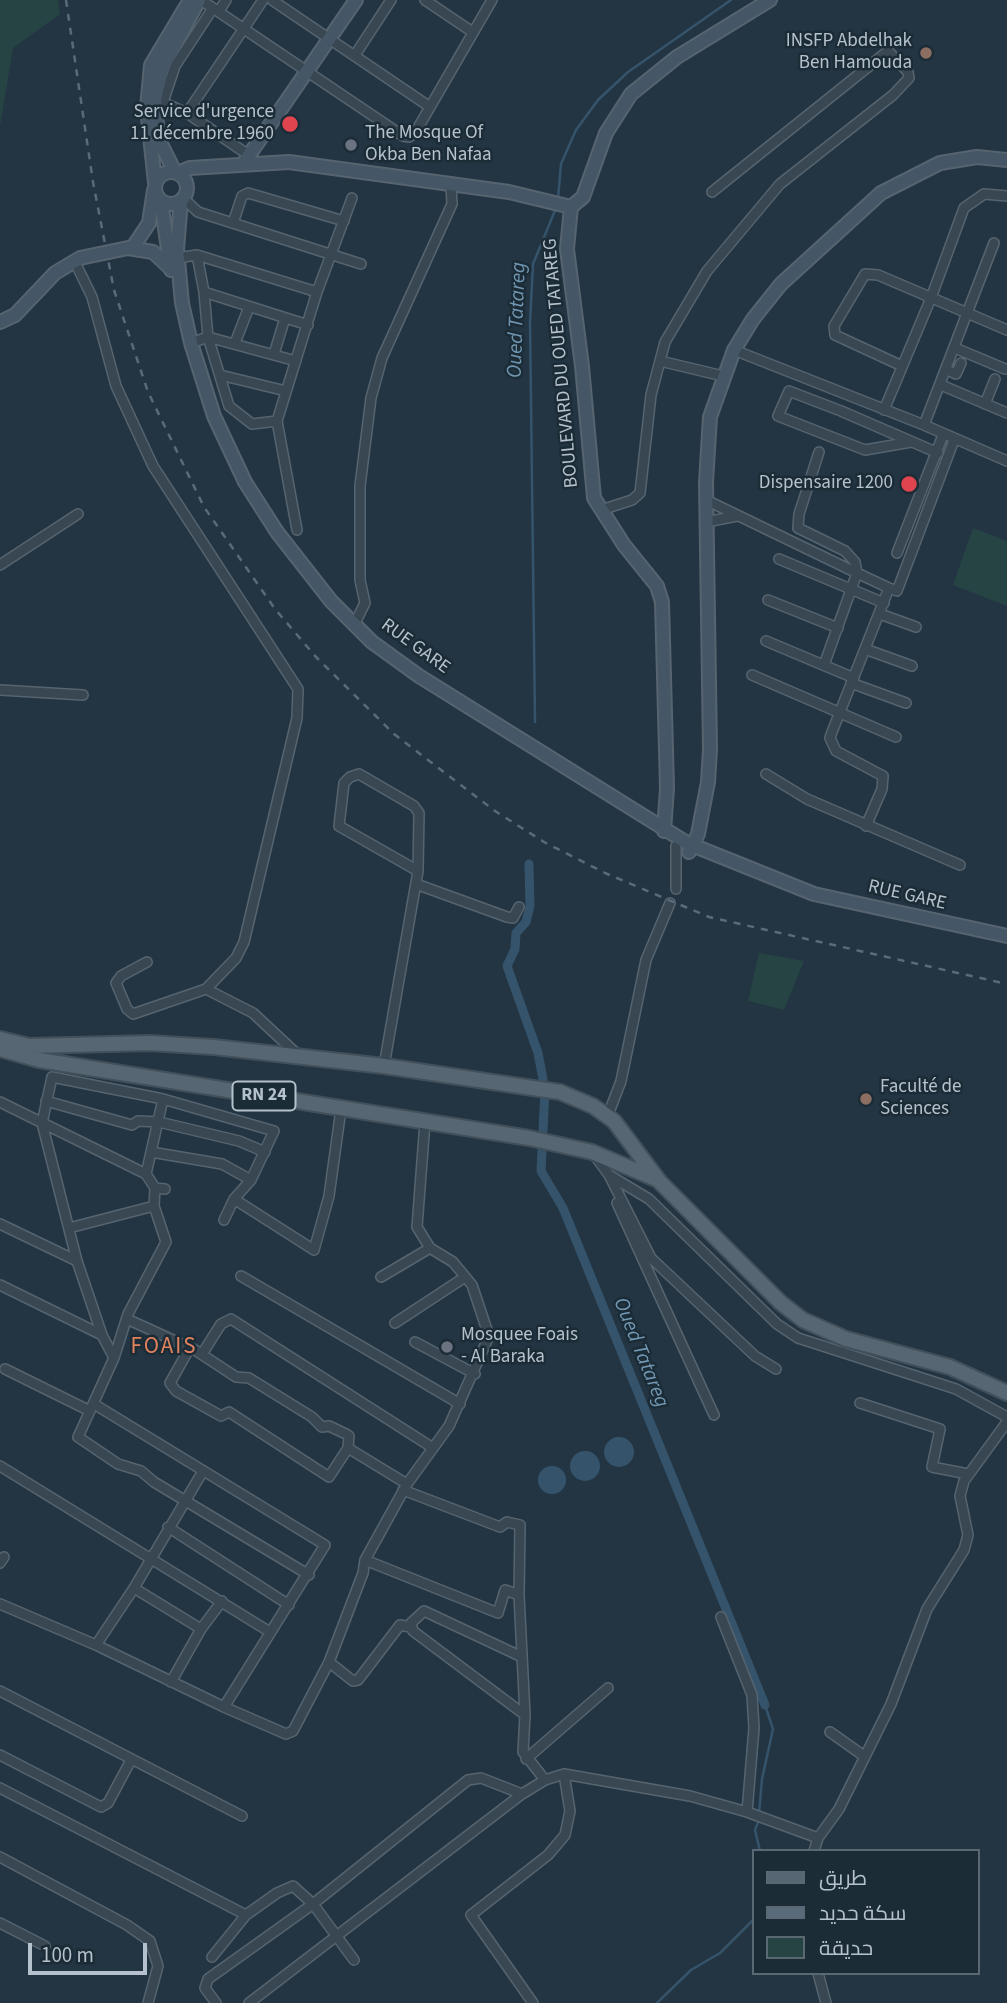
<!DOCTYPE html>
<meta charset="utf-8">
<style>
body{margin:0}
#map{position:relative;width:1007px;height:2003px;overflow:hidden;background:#233543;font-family:"Source Sans 3",Cairo,sans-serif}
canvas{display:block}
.legend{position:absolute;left:752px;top:1849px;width:228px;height:126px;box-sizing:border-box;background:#1c2c37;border:2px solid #596873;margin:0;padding:9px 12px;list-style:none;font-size:21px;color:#b5c1cc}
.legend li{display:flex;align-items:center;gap:14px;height:35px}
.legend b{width:35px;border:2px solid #596873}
.scale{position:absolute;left:28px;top:1943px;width:119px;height:32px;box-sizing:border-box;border:4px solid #b5c1cc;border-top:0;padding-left:9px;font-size:21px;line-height:24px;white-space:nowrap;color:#b5c1cc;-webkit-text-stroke:5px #1c2c37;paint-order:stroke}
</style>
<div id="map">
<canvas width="1007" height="2003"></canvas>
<ul class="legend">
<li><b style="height:9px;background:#566672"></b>طريق</li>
<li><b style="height:9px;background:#596b7a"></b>سكة حديد</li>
<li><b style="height:19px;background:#254443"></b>حديقة</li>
</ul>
<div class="scale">100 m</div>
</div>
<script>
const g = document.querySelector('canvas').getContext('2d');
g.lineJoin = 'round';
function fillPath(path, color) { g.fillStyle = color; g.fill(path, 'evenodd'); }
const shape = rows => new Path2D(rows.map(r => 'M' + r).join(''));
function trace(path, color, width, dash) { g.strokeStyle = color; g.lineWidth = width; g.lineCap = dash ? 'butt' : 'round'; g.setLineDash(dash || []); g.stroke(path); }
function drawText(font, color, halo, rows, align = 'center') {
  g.font = font + ' "Source Sans 3",sans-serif'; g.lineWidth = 5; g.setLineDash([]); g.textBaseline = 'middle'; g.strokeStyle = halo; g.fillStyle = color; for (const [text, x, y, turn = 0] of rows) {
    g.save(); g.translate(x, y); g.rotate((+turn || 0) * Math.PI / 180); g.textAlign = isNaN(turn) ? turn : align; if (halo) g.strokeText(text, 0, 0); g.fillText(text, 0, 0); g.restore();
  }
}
const green = shape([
 [0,0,58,0,60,14,13,48,0,126],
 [973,528,1007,541,1007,606,953,585],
 [759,953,804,961,784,1010,748,1001]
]);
const water = shape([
 '604 1452a15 15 0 1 1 30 0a15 15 0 1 1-30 0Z',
 '570 1466a15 15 0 1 1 30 0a15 15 0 1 1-30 0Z',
 '538 1480a14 14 0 1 1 28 0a14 14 0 1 1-28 0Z'
]);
const stream = shape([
 [558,199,561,164,576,130,598,100,628,72,731,0],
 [535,722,530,322,533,264,556,208],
 [759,1814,762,1779,773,1729,765,1705],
 [759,1820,755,1830,760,1851],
 [657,2003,691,1970,720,1953,753,1920]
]);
const canal = shape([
 [529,864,530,906,526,922,516,933,515,949,507,966,538,1053,545,1090,541,1171,563,1208,765,1705]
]);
const street = shape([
 [201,0,403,136,409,137,415,133,492,0],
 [272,0,430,107],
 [425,0,471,31],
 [219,11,226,0],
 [355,55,391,0],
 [160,101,187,113],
 [163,102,175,66,213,8],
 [250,156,187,113,263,0],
 [183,198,198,212,361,264],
 [233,223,242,196,248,193,344,221],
 [197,255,204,292,308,325],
 [177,258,197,255,317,292],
 [74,260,92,297,116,386,153,466,298,689,297,718,244,942,236,958,206,989,133,1014,127,1009,116,983,121,976,147,962],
 [204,292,208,337,229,406,252,424,277,421],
 [191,343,208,337,296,361],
 [235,343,249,307],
 [955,348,1005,369],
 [734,350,924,425,1007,461],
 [274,354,285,318],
 [660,361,723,376],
 [902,366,835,335,834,326,865,274,878,275,1007,330],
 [947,370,956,374,961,363],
 [220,375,286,391],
 [941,385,1007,413],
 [985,404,995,379],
 [884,410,931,298,964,208,984,194,1007,196],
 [924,425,994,243],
 [911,442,865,450,778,416,789,391,841,411,938,453],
 [819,452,799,514,798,528,845,551,855,562,857,573,889,588],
 [706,500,857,573,824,665],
 [601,510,632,500,640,493,651,395,665,342,707,271,780,184,893,95,909,78,908,72,888,51,712,192],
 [706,522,737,516],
 [297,530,277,421,317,292,352,198],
 [897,553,943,435],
 [779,559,884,603],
 [0,565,78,514],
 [768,600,838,628],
 [880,614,916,627],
 [354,625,365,603,360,580,360,486,371,398,382,358,452,204,451,185],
 [766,641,854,678],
 [865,649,912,666],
 [752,675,896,737],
 [851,683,906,703],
 [0,690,83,695],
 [766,774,807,799,960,865],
 [866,826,882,789,883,776,836,751,830,738,832,732,889,588,897,591,954,440],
 [416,884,507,917,513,918,519,907],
 [676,889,676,846],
 [206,989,253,1013,298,1055],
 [384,1066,418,871,419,813,414,806,359,774,350,777,344,783,339,826,418,871],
 [46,1101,132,1125,138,1121,159,1122,239,1141,265,1152],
 [0,1102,146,1174,155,1188,165,1189],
 [608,1115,621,1081,646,960,670,903],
 [151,1152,222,1164,251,1180,234,1199,224,1220],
 [593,1153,609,1175,649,1199,777,1324,798,1338,956,1389,1007,1417],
 [146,1174,163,1099],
 [610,1177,651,1258,755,1356,776,1369],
 [155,1188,154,1206,166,1242,128,1314,114,1358,78,1437,118,1464,141,1471,154,1482,309,1575],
 [234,1199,314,1250,329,1196,341,1109],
 [617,1203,714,1415],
 [0,1224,77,1261],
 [69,1228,154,1206],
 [241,1276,460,1404],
 [381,1277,430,1248],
 [0,1285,102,1335],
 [127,1319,195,1350,236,1377,249,1378,312,1417,322,1427,329,1426,346,1434,349,1436,348,1448,407,1484],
 [395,1323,465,1277],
 [415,1342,475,1374],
 [189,1349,170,1383,176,1391,221,1416,229,1412,329,1477,348,1448],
 [202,1354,221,1324,231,1319,433,1448],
 [114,1358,102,1335,77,1261,42,1123,52,1077,163,1099,274,1131,251,1180],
 [5,1369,90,1411],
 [860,1403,940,1429,932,1467,968,1474],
 [94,1404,325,1545,224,1707],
 [0,1466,270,1632],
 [403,1490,500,1527,507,1522,520,1525,519,1595],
 [168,1527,289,1605],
 [365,1560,498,1613,505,1590,519,1595,525,1715,523,1752,545,1780],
 [0,1563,4,1557],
 [134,1588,201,1629,222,1601],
 [0,1604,96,1645,224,1707,286,1734,293,1731,329,1662,363,1573,365,1560,407,1484,449,1426,489,1336,472,1285,453,1262,430,1248,417,1227,425,1122],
 [721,1617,752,1695,754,1728,747,1812],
 [96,1645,134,1588,203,1471],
 [522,1657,424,1611,411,1623,413,1631,525,1715],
 [329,1662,353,1681,358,1680,400,1625,410,1627],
 [171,1682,201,1629],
 [0,1691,242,1816],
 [830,1732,864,1756],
 [0,1755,101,1807,108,1803,131,1760],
 [526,1759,608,1688],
 [0,1788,246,1915],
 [814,1851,818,1838,839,1809,891,1704,927,1609,964,1550,968,1535,960,1496,964,1481,1007,1422],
 [0,1857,127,1925,150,1941,158,1966,148,2003],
 [0,1923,45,1946],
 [212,1957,246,1915,277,1893,293,1886,313,1904,354,1960],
 [818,1973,826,2003],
 [216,2003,205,1988,208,1979,313,1904,468,1780,481,1778,522,1794],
 [249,2003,522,1794,545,1780,564,1774,690,1796,747,1812,818,1838],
 [533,2003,471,1915,548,1855,565,1835,570,1811,564,1774]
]);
const secondary = shape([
 [243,164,356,0],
 '155 188a16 16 0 1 1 32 0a16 16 0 1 1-32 0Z',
 [175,172,158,138,155,100,162,69,199,0],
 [178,173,190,168,289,162,509,192,571,207,583,197,606,133,631,94,677,57,770,0],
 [155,183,147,108,151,65,190,0],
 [181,200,177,249,182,303,191,343,214,416,245,482,277,532,331,601,372,642,419,676,687,843,814,894,1007,936],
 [161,201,171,270],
 [571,207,567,249,582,366,594,498,624,545,657,586,662,602,667,788,664,831],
 [133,247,149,223,154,190],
 [128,248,153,252,169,267],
 [0,322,15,315,55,273,80,258],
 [689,852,698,834,708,782,710,750,706,482,710,417,734,350,753,319,781,284,881,193,940,163,977,157,1007,160]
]);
const primary = shape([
 [0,1039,29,1046,150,1043,214,1047,384,1066,560,1092,593,1106,614,1121,659,1181,781,1303,803,1320,846,1339,950,1367,1007,1393],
 [0,1049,39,1060,529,1138,592,1152,656,1179]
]);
const rail = shape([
 [66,0,93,182,114,290,148,392,204,507,275,609,316,657,394,734,495,811,544,842,605,873,709,917,1007,984]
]);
const secondaryBridge = shape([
 [80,258,128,248]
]);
const markers = [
 [926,53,7,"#8d6e63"],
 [290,124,9,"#e0444e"],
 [351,145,7,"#6b7280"],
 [909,484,9,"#e0444e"],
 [866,1099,7,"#8d6e63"],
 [447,1347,7,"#6b7280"]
];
const shields = [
 [264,1096,63]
];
const shieldNames = [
 ["RN 24",264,1096]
];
const poiNames = [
 ["INSFP Abdelhak",912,42],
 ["Ben Hamouda",912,64],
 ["Service d'urgence",274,113],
 ["11 décembre 1960",274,135],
 ["The Mosque Of",365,134,"left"],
 ["Okba Ben Nafaa",365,156,"left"],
 ["Dispensaire 1200",893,484],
 ["Faculté de",880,1088,"left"],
 ["Sciences",880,1110,"left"],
 ["Mosquee Foais",461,1336,"left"],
 ["- Al Baraka",461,1358,"left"]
];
const streetNames = [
 ["BOULEVARD DU OUED TATAREG",562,363,-95],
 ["RUE GARE",415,647,36],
 ["RUE GARE",907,896,13]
];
const waterNames = [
 ["Oued Tatareg",518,320,-88],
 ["Oued Tatareg",640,1353,68]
];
const quarterNames = [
 ["FOAIS",164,1348]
];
fillPath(green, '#254443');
fillPath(water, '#35546b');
trace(stream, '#35546b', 2.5);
trace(canal, '#35546b', 9);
trace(street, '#56646f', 12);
trace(secondary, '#56646f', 16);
trace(primary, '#41505b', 18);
trace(street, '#384752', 9);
trace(secondary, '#455666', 12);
trace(primary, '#566672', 14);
trace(rail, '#596b7a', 2.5, [7, 7]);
trace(secondaryBridge, '#56646f', 16, []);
trace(secondaryBridge, '#455666', 12);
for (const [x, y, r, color] of markers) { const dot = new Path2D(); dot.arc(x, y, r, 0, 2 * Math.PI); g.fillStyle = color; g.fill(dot); trace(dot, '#1c2c37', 2.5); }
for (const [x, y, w] of shields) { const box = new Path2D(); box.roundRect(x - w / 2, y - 14.5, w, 29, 5); g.fillStyle = '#1c2c37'; g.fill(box); trace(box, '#b5c1cc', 2); }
drawText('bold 18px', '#b5c1cc', null, shieldNames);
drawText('19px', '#b5c1cc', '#1c2c37', poiNames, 'right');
drawText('19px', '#b5c1cc', '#1c2c37', streetNames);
drawText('italic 21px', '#7197b2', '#1c2c37', waterNames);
g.letterSpacing = '2px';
drawText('23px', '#df825d', '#1c2c37', quarterNames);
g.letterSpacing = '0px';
</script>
